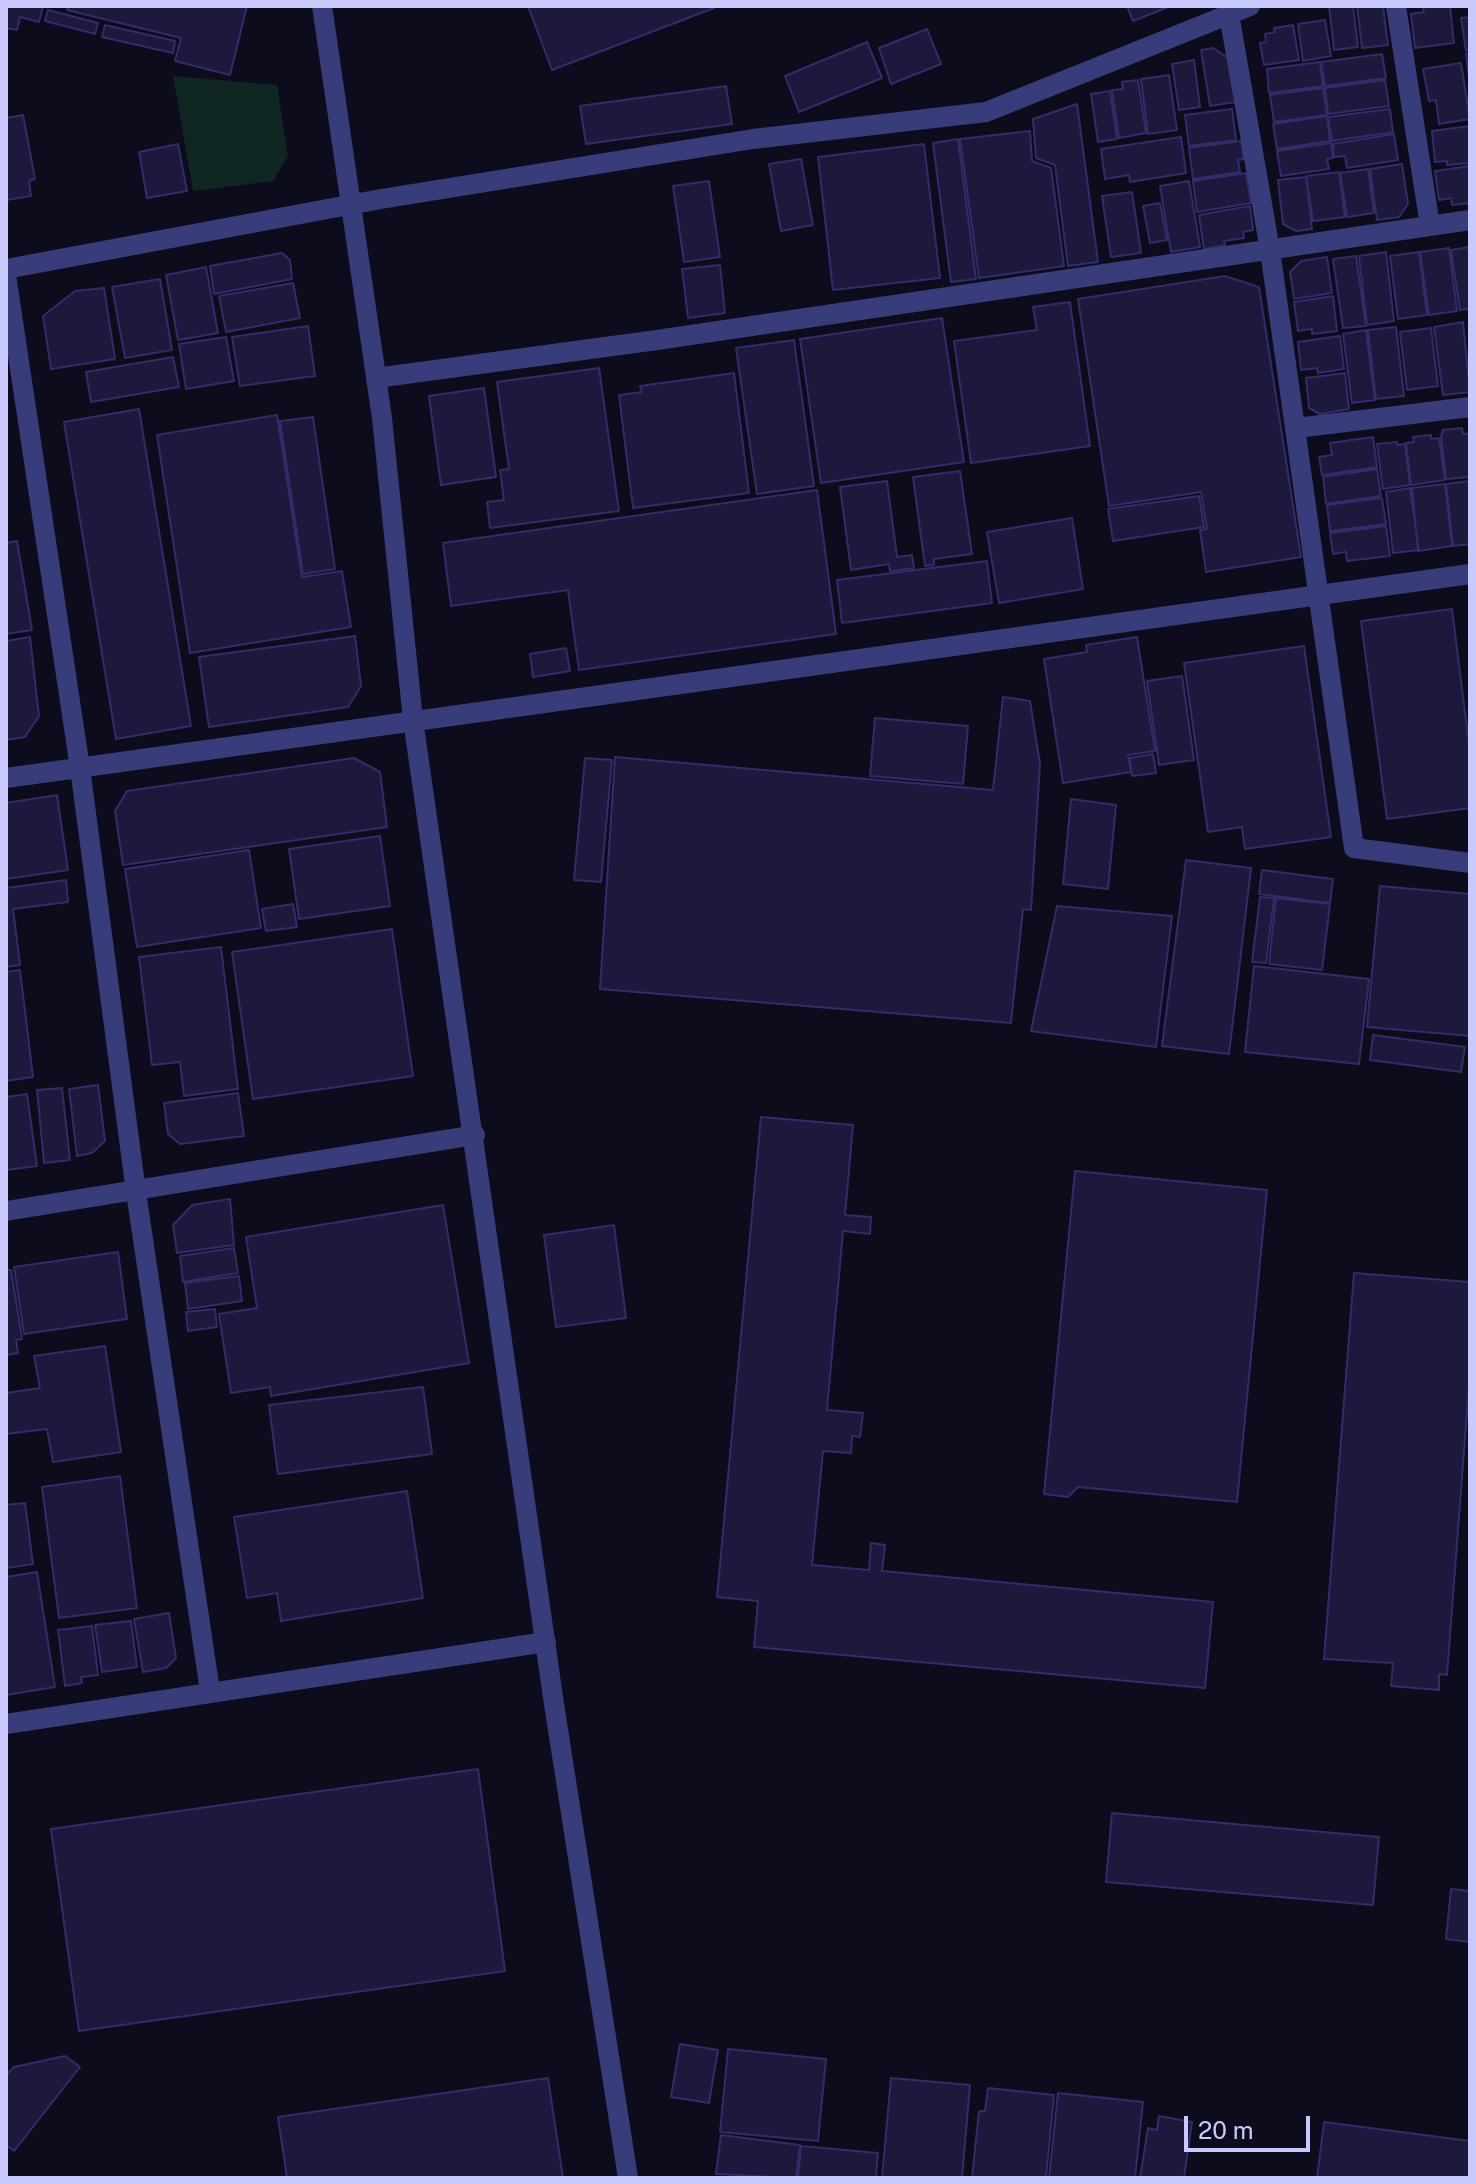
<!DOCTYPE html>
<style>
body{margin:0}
#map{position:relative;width:1476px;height:2184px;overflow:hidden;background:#0d0c1c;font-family:"Public Sans",sans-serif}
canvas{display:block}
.frame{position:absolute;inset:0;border:8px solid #cac9fd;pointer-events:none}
.scale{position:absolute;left:1184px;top:2116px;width:126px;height:36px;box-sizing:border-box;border:4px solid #cac9fd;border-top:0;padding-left:10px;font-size:24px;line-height:28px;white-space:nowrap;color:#cac9fd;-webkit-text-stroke:6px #0d0c1c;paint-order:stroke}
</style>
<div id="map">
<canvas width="1476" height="2184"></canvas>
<div class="frame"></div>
<div class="scale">20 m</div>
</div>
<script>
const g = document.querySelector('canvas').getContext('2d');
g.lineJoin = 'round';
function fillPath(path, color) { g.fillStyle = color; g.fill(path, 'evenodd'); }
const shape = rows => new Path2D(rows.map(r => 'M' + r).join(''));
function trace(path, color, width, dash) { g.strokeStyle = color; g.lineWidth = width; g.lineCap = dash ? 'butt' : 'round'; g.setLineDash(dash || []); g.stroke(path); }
const green = shape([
 [173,76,277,85,288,156,273,181,193,191]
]);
const building = shape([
 [6,6,43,6,39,22,20,17,17,30,6,28,6,6],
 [68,6,247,6,230,75,175,61,181,38,67,10,68,6],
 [528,6,713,6,714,8,552,70,528,6],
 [1127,6,1171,6,1133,21,1127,6],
 [1329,6,1353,6,1358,47,1334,50,1329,6],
 [1357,6,1383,6,1388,45,1362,48,1357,6],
 [1423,6,1450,6,1454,43,1415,48,1411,14,1424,12,1423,6],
 [48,10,98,23,95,34,45,21,48,10],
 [1470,17,1470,50,1466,51,1461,18,1470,17],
 [1325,20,1331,56,1303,61,1298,24,1325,20],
 [105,25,175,41,173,53,102,37,105,25],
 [1293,25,1299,60,1264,65,1260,43,1266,42,1265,34,1275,32,1274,28,1293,25],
 [927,29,941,64,891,84,879,48,927,29],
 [867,42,882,78,799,112,785,76,867,42],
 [1213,48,1228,58,1235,102,1210,106,1201,50,1213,48],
 [1382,54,1386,78,1325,86,1321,62,1382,54],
 [1466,54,1470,54,1470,85,1466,54],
 [1194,60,1200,107,1179,110,1172,64,1194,60],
 [1320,62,1323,86,1269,93,1267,69,1320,62],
 [1461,63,1470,119,1439,124,1436,100,1429,101,1423,69,1461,63],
 [1169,75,1177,130,1148,134,1141,79,1169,75],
 [1138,80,1146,133,1119,138,1112,90,1123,89,1122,82,1138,80],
 [1385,80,1389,106,1328,114,1325,88,1385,80],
 [726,86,732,124,586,144,580,106,726,86],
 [1323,88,1327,115,1274,122,1270,95,1323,88],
 [1110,91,1117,139,1098,142,1091,94,1110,91],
 [1077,104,1098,262,1068,266,1055,165,1036,158,1033,119,1077,104],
 [1232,109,1236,140,1189,146,1185,115,1232,109],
 [1390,109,1393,132,1332,141,1328,117,1390,109],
 [23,115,35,179,29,181,31,196,6,200,6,118,23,115],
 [1327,116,1330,141,1277,149,1273,124,1327,116],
 [1470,126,1470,163,1447,165,1447,161,1435,162,1432,131,1470,126],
 [1030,131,1032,161,1051,168,1064,266,979,278,960,139,1030,131],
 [1394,134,1398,160,1347,168,1345,156,1334,157,1333,144,1394,134],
 [1181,137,1186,173,1130,182,1129,175,1105,179,1101,149,1181,137],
 [958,139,976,279,951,282,933,143,958,139],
 [1241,141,1244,159,1238,160,1240,172,1193,179,1189,148,1241,141],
 [1331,143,1333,158,1327,159,1329,169,1281,176,1277,151,1331,143],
 [178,144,187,191,147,198,139,152,178,144],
 [924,144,940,278,833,290,818,157,924,144],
 [801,159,813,225,781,231,769,164,801,159],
 [1402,164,1408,204,1399,217,1377,220,1370,169,1402,164],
 [1470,166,1470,203,1452,205,1451,198,1439,200,1435,171,1470,166],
 [1368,169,1374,213,1347,217,1340,173,1368,169],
 [1339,172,1345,217,1313,221,1306,176,1339,172],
 [1246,173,1251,203,1197,212,1193,181,1246,173],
 [1306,177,1312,229,1296,231,1283,224,1278,180,1306,177],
 [709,181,720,257,684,262,673,186,709,181],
 [1189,181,1200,247,1171,252,1160,186,1189,181],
 [1132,192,1141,253,1111,257,1102,196,1132,192],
 [1160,203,1167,240,1150,243,1143,206,1160,203],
 [1250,206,1253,230,1243,232,1244,238,1224,241,1225,245,1204,249,1199,215,1250,206],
 [1470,247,1470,309,1460,310,1451,250,1470,247],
 [1449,248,1457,311,1429,315,1420,252,1449,248],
 [1386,252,1394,321,1367,325,1359,256,1386,252],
 [1419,252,1427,315,1398,319,1390,256,1419,252],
 [282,253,290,260,292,279,214,294,210,266,282,253],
 [1356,256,1366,326,1343,328,1333,259,1356,256],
 [1327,257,1332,293,1294,299,1290,272,1301,261,1327,257],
 [720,265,725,313,688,318,682,269,720,265],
 [206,267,218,333,178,340,166,275,206,267],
 [1225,276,1259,287,1301,557,1206,572,1200,530,1207,529,1201,492,1109,506,1078,299,1225,276],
 [160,279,172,350,125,358,112,287,160,279],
 [293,283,300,318,226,332,219,296,293,283],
 [104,288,115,359,51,369,43,316,75,291,104,288],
 [1333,296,1337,331,1312,334,1312,329,1298,331,1294,302,1333,296],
 [1070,302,1090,446,971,463,954,341,1037,330,1033,307,1070,302],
 [942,318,964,462,821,483,800,339,942,318],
 [1463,322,1470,392,1443,395,1434,327,1463,322],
 [308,326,315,376,240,386,232,337,308,326],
 [1396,327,1404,396,1376,399,1368,330,1396,327],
 [1431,328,1438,386,1407,390,1400,332,1431,328],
 [1366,330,1375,400,1352,403,1343,334,1366,330],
 [1340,336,1344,369,1318,373,1317,368,1301,370,1298,342,1340,336],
 [226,337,234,381,186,389,179,344,226,337],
 [794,340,814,486,757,494,736,348,794,340],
 [173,357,179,387,91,402,86,372,173,357],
 [599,368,619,511,490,528,487,502,504,500,500,470,509,469,497,382,599,368],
 [734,373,749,493,633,508,619,395,642,392,640,386,734,373],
 [1345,373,1349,409,1320,414,1309,408,1306,378,1345,373],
 [484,388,496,477,441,485,429,396,484,388],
 [139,409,191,726,116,739,64,422,139,409],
 [277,415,302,577,342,571,351,627,190,653,157,435,277,415],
 [313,417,335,569,303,574,280,421,313,417],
 [1462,428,1463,434,1470,433,1470,477,1446,479,1441,436,1443,430,1462,428],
 [1431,435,1431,439,1439,438,1445,480,1411,485,1406,443,1414,442,1413,437,1431,435],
 [1373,437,1377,467,1322,475,1319,457,1332,455,1330,443,1373,437],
 [1397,442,1397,445,1405,444,1410,485,1383,489,1377,444,1397,442],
 [1377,469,1381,496,1326,504,1323,477,1377,469],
 [960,471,972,554,934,559,934,565,925,566,913,477,960,471],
 [887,481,897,557,912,555,914,568,890,571,889,564,851,570,840,487,887,481],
 [1470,481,1470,544,1453,546,1446,484,1470,481],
 [1445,484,1452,546,1418,551,1412,488,1445,484],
 [1410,488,1419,550,1393,553,1386,492,1410,488],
 [817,490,836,634,579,670,568,590,451,606,443,543,817,490],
 [1199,496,1204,527,1113,541,1108,509,1199,496],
 [1382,498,1386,524,1330,531,1327,505,1382,498],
 [1072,518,1083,589,999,603,987,532,1072,518],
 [1386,526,1390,556,1347,561,1346,552,1333,554,1330,533,1386,526],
 [17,541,32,630,6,634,6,543,17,541],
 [987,561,992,603,842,623,837,580,987,561],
 [1452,609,1470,752,1470,808,1387,819,1361,621,1452,609],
 [355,636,361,686,348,707,209,727,199,657,355,636],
 [30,637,39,716,25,737,6,740,6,641,30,637],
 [1137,637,1155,751,1128,755,1131,772,1063,783,1044,659,1087,652,1086,645,1137,637],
 [1304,646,1331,837,1245,849,1242,827,1208,832,1184,663,1304,646],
 [566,648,570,671,533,677,530,654,566,648],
 [1182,676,1194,760,1159,765,1147,681,1182,676],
 [1003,697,1030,701,1040,764,1031,910,1023,909,1011,1023,600,989,615,757,993,790,1003,697],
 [875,718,968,726,963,784,870,776,875,718],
 [1153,754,1156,773,1132,776,1130,758,1153,754],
 [354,758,380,772,387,827,123,865,115,811,127,791,354,758],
 [585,758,612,760,601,882,574,880,585,758],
 [57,795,68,870,6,879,6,803,57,795],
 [1071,799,1116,805,1108,889,1063,884,1071,799],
 [380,836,390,906,299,919,289,849,380,836],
 [249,850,261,928,137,947,125,869,249,850],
 [1186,860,1251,868,1229,1054,1162,1046,1186,860],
 [1262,870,1333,879,1330,903,1259,894,1262,870],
 [66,880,68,902,13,909,20,965,6,967,6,888,66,880],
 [1380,886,1470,894,1470,1036,1367,1027,1380,886],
 [1260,897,1274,898,1266,963,1252,962,1260,897],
 [1276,898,1330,904,1322,970,1269,964,1276,898],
 [293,904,297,927,266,931,262,909,293,904],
 [1057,906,1172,916,1156,1047,1031,1031,1057,906],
 [392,929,413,1076,253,1099,232,952,392,929],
 [221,947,238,1089,184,1096,180,1062,152,1065,139,957,221,947],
 [1254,966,1369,979,1359,1064,1245,1052,1254,966],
 [20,970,33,1077,6,1081,6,972,20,970],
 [1373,1035,1465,1047,1461,1072,1370,1060,1373,1035],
 [98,1085,105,1141,92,1153,77,1156,69,1089,98,1085],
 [62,1088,70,1160,44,1163,37,1090,62,1088],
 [238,1093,244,1136,180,1144,168,1134,164,1103,238,1093],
 [27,1094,37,1166,6,1170,6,1097,27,1094],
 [761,1117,853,1125,845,1215,871,1217,870,1234,843,1231,827,1410,863,1413,860,1437,852,1436,851,1453,823,1451,812,1565,869,1570,871,1543,885,1545,882,1571,1213,1602,1205,1688,754,1647,758,1601,717,1597,761,1117],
 [1075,1171,1267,1190,1237,1502,1078,1487,1068,1497,1044,1494,1075,1171],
 [230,1199,234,1245,177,1253,173,1225,192,1205,230,1199],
 [443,1205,469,1363,271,1396,270,1387,231,1393,219,1314,257,1308,246,1237,443,1205],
 [614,1225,626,1318,556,1327,544,1235,614,1225],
 [234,1248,238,1273,183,1282,180,1256,234,1248],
 [118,1252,127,1319,24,1334,14,1267,118,1252],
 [6,1270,11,1270,22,1339,16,1340,18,1353,6,1355,6,1270],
 [1354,1273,1470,1282,1470,1372,1447,1675,1439,1674,1439,1690,1391,1686,1393,1663,1324,1659,1354,1273],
 [239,1276,242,1301,188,1309,185,1283,239,1276],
 [215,1309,217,1327,188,1331,186,1312,215,1309],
 [105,1346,121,1452,53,1462,47,1429,6,1434,6,1393,40,1388,34,1356,105,1346],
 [423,1387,432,1454,278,1474,269,1405,423,1387],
 [120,1476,137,1608,59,1618,42,1487,120,1476],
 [407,1491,423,1598,281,1621,277,1593,247,1598,234,1517,407,1491],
 [25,1503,33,1564,6,1568,6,1505,25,1503],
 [37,1572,55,1687,6,1695,6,1577,37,1572],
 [169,1613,176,1658,166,1668,143,1672,134,1619,169,1613],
 [131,1621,137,1667,102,1672,95,1625,131,1621],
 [92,1626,98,1675,81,1677,82,1683,65,1686,58,1630,92,1626],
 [478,1769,505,1971,79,2031,51,1829,478,1769],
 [1112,1813,1379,1837,1373,1905,1106,1882,1112,1813],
 [1451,1889,1470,1891,1470,1942,1446,1939,1451,1889],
 [680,2044,718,2050,709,2103,671,2097,680,2044],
 [728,2049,826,2059,818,2141,720,2132,728,2049],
 [65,2056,80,2067,14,2151,6,2145,6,2075,14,2067,65,2056],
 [548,2078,563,2178,287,2178,278,2117,548,2078],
 [891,2078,970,2085,962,2178,882,2178,891,2078],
 [988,2088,1054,2095,1046,2178,972,2178,979,2111,985,2111,988,2088],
 [1058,2093,1143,2102,1135,2178,1049,2178,1058,2093],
 [1159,2116,1192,2122,1184,2178,1140,2178,1148,2128,1157,2130,1159,2116],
 [1324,2122,1470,2141,1470,2178,1317,2178,1324,2122],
 [721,2135,800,2145,796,2178,716,2174,721,2135],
 [801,2146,878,2153,876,2178,798,2178,801,2146]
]);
const minor = shape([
 [1396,6,1430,226],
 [1229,14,1270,250,1354,848,1470,863],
 [6,269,381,199,753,139,986,112,1250,6],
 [6,275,80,768,136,1192,210,1691],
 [376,378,657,340,1470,220],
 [1296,428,1470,407],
 [6,778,1470,574],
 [6,1211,475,1135]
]);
const tertiary = shape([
 [322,6,382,418,413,720,554,1704,628,2178],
 [6,1724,546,1642]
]);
fillPath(green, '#0f2623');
fillPath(building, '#1d193d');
trace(building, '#322c68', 2);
trace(minor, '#393c7a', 20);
trace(tertiary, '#393c7a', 20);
</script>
